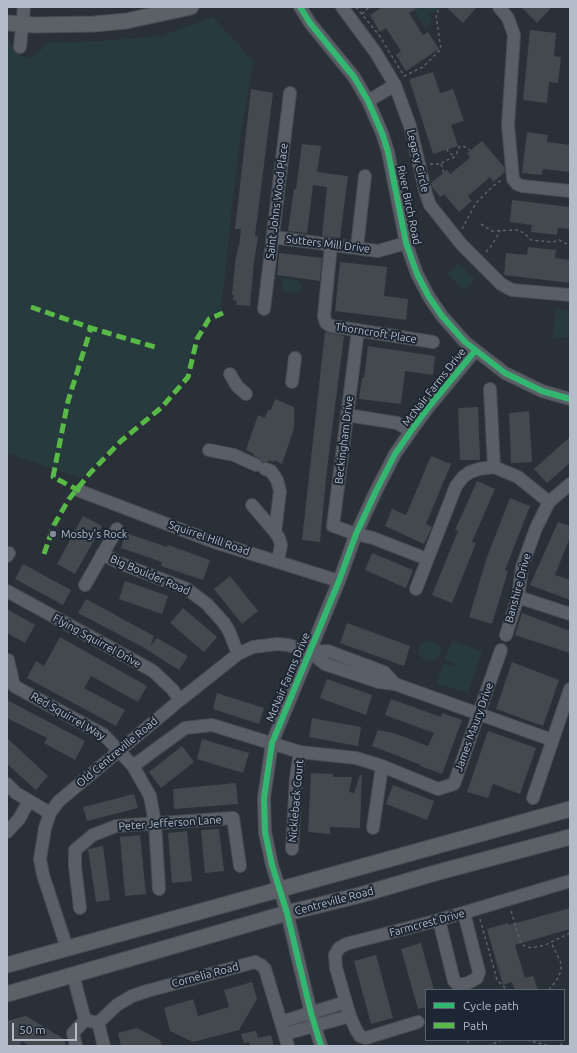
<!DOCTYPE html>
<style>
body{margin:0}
#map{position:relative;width:577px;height:1053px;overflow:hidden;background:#2a3038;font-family:Ubuntu,sans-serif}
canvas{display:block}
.frame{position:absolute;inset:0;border:8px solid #b4bcc9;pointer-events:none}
.legend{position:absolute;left:425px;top:989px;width:140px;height:52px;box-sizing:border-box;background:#1d2633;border:1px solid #59626f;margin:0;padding:5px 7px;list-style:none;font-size:12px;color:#b4bcc9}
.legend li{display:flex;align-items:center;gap:8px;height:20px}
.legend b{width:20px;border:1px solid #59626f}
.scale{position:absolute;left:12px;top:1023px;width:65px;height:18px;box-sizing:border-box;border:2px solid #b4bcc9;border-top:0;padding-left:5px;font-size:12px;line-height:14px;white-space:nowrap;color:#b4bcc9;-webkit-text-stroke:3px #1d2633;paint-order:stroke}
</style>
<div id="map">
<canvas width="577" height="1053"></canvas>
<div class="frame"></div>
<ul class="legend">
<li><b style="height:5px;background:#33b770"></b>Cycle path</li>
<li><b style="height:5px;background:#58b947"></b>Path</li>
</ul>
<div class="scale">50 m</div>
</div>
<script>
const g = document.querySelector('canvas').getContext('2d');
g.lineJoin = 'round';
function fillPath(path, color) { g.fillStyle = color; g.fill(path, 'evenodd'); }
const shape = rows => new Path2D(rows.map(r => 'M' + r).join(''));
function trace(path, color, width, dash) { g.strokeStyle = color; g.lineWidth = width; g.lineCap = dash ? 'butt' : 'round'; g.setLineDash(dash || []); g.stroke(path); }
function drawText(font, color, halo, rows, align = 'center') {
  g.font = font + ' Ubuntu,sans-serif'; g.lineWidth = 4; g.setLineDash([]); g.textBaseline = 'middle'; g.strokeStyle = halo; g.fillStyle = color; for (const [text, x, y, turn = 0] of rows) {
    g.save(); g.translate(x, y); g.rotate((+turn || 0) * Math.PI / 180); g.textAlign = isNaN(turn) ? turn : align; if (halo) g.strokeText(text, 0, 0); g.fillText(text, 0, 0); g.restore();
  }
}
const green = shape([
 [412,7,435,7,437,10,429,14,433,22,424,27],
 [213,17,253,61,238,153,221,310,209,316,195,336,186,375,160,405,127,431,81,478,9,454,7,456,7,35,13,48,22,56,31,57,41,50,46,43,101,41,161,36],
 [458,263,475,279,464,291,448,274],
 [282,278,298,280,302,288,295,293,282,291],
 [556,309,570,311,569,338,553,337],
 [452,640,482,651,468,693,437,683,444,663,455,667,456,664,445,659],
 [429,641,436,643,441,649,438,658,430,661,422,658,418,651,421,643]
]);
const building = shape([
 [382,7,419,7,409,13,423,35,428,32,439,49,406,71,396,55,401,51,386,28,380,32,370,15],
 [446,7,477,7,463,23],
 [521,7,552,7,537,23],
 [530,30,556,33,554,56,561,57,558,83,549,82,547,103,523,100],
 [433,72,440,93,453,89,464,121,451,125,458,146,433,154,410,82,410,79],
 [251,89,273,93,255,236,258,237,254,261,250,306,236,305,237,301,233,300,234,295,232,295,236,255,237,255,238,246,239,247,241,229,235,229],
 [527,132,548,135,547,142,570,145,570,172,543,169,542,175,522,173],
 [482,141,504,167,505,172,493,182,490,177,468,196,472,201,459,212,444,194,440,197,432,187,431,183,447,170,450,174,470,158,467,153],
 [302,144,321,146,317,172,348,176,340,238,322,236,327,187,313,185,307,233,288,231,294,189,296,189],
 [512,200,570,207,570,229,558,228,557,235,531,232,532,225,510,222],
 [528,247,556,250,555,258,570,260,570,283,504,275,506,253,527,255],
 [279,253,322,258,320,281,277,275],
 [340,262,387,267,384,296,408,299,406,320,335,311],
 [325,332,344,336,327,469,320,542,302,540],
 [368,346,435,356,433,375,405,371,401,404,359,399,362,378,364,378],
 [275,399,294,407,294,428,282,464,274,460,273,462,269,460,268,462,263,462,259,458,254,456,254,454,246,450,258,415,265,418,268,410,271,410],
 [478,407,480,460,460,460,458,408],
 [529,411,532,462,511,463,509,413],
 [570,437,570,463,547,483,534,469],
 [431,456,451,464,426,524,432,527,424,544,385,526,392,509,406,515],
 [477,481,495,489,472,542,476,543,452,603,432,595,458,531,455,530],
 [510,498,530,506,505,570,508,571,492,624,469,617,487,557],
 [83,516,102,526,75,574,57,564],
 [558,522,570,526,570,537,555,575,570,580,570,600,530,585],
 [126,533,167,547,168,545,210,560,203,580,161,566,162,562,121,548],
 [372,553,413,570,406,588,365,570],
 [23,564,71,590,63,605,15,579],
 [230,576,258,611,242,624,214,589],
 [125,581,168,596,162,614,119,599],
 [86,599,154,636,150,646,157,638,188,656,179,670,141,646,78,613],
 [183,608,217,637,204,652,170,623],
 [7,609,35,625,25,643,7,633],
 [522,613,570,631,570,653,515,635],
 [347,623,410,646,404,666,340,643],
 [60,637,147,686,138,702,91,676,84,688,125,710,116,726,27,678,36,661,44,666],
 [512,662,559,680,543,726,496,709],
 [327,679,372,695,366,715,320,698],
 [217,693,264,708,259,724,213,709],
 [391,699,441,717,442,713,462,720,442,774,420,766,421,765,372,746,378,730,394,733,428,746,434,733,385,715],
 [9,701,85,741,75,760,44,743,47,738,7,718,7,705],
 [312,718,361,727,358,746,309,737],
 [488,731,536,748,520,794,493,784,488,798,467,792],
 [7,738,48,776,36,790,7,764],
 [202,739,249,753,243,773,197,759],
 [182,746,194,762,161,788,149,772],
 [311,773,333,774,333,777,352,777,349,792,354,793,360,775,362,775,360,828,330,827,330,834,308,832],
 [236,783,238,804,174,809,173,789],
 [393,785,434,801,427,820,386,804],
 [134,794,138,808,87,821,83,807],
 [219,829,224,871,205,873,201,830],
 [187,831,192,881,172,883,168,833],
 [140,835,146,894,125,896,120,837],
 [103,846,110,900,96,902,88,849],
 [570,908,570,929,515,945,525,978,533,976,538,990,515,990,512,982,503,985,487,929,508,923,509,925],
 [421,943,434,990,426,990,426,1007,418,1009,401,949],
 [376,955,393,1018,371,1024,354,961],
 [252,982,257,999,239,1030,193,1042,170,1031,164,1008,193,999,198,1016,229,1007,224,990],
 [26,1016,64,1039,66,1046,30,1046,22,1041,19,1046,7,1046,7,1021],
 [137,1028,160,1040,162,1046,121,1046,118,1033],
 [256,1031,258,1038,271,1035,274,1046,250,1046,249,1042,244,1043,241,1034]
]);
const path = shape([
 [356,7,379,35,404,76,423,67,441,49,436,16,438,13,438,7],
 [362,14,369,7],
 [447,149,448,152,454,156],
 [430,164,441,164,444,161,453,158,456,155,459,147,461,146,465,147,470,150],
 [441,164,444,173],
 [481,224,492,231,518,230,524,233,531,240,553,242,559,240,567,244,570,242],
 [462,229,476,203,493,186,503,179],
 [486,252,492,245,500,231],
 [511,911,520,941,523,945,527,947,532,948,545,945,570,933],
 [480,919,497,980,507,990],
 [549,990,558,978,561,971,561,963,551,942],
 [564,1023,564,1029],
 [467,1040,470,1046],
 [527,1040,550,1046],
 [488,1046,502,1040],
 [561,1046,562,1040]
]);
const minor = shape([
 [300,7,310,23,354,77,368,101,382,133,388,152,406,243,417,274,429,297,442,316,465,342,505,373,542,391,570,399],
 [342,7,376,53,395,85,410,126,426,194,430,205,462,245,501,284,512,290,570,295],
 [499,7,508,18,514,35,508,125,513,179,517,184,522,186,570,191],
 [20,47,24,7],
 [368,101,395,85],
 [273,237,378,251,406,243],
 [331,245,324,316,326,323,331,326,433,342],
 [357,247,365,176],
 [264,309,290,93],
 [358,330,333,526,356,534,373,538,427,559],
 [230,374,237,386,246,394],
 [292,382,295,358],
 [490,389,494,467],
 [347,415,397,423,411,431],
 [209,450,234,455,256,465],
 [265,469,271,471,277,480,280,491,275,532,279,538,281,545,278,561],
 [80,491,214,542,339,581],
 [252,505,275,532],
 [102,554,122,564,187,589,207,604,224,623,229,631,238,654],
 [7,556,9,553],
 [85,585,117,529],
 [416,589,456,486,463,477,470,472,479,469,494,467,518,477,549,502],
 [7,591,153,671,172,689,180,700],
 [518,597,570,614],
 [506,635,518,597,522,567,536,528,549,502,570,484],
 [8,660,14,686,104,735,133,766,150,796,155,823,159,889],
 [395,684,552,740],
 [133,766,185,728,212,725,300,752,356,758,382,766,438,789,454,784,501,650],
 [7,784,16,793,50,813],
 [533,798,570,689],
 [373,828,382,766],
 [7,832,19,819,29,801],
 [292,849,296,778,300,752],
 [80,908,75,866,75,850,93,835,116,826,233,818,240,866],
 [439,920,454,981,458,985,468,983,477,978,479,972,464,913],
 [67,948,43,875,40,859,45,828,50,813,59,801,180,700,238,654,253,647,277,644,288,645,310,652,328,651,384,672,395,684,379,682,325,664,310,652],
 [73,975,85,1020],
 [90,1021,98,1023,104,1046],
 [281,1022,346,1002],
 [418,1022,366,1038,360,1036,356,1030,350,1016,336,968,335,955,339,948,346,944,439,920,570,881],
 [98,1023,117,1005,132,996,147,991,255,962,261,965,265,969,288,1046],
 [285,1034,350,1016],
 [76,1046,73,1033,85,1020],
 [321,1046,311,1013,287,913,272,865,265,832,264,798,272,743,339,581,356,534,376,491,395,454,411,431,427,409,475,351]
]);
const major = shape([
 [7,23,35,25,94,24,126,21,191,7],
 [7,965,570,809],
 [7,994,287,913,360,895,435,873,570,837]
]);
const quiet = shape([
 [31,307,91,328,155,347],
 [80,491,53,477,68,401,91,328],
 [44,554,54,525,69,499,91,472,121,441,162,407,188,377,197,339,209,319,223,313]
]);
const cycleway = shape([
 [300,7,310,23,354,77,368,101,382,133,388,152,406,243,417,274,429,297,442,316,465,342,505,373,542,391,570,399],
 [321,1046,311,1013,287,913,272,865,265,832,264,798,272,743,339,581,356,534,376,491,395,454,411,431,427,409,475,351]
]);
const markers = [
 [53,534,4,"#848b96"]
];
const streetNames = [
 ["Legacy Circle",418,161,76],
 ["Saint Johns Wood Place",277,201,-83],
 ["River Birch Road",409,205,78],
 ["Sutters Mill Drive",328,244,7],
 ["Thorncroft Place",376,333,9],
 ["McNair Farms Drive",434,387,-52],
 ["Beckingham Drive",344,440,-83],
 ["Squirrel Hill Road",209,538,19],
 ["Big Boulder Road",150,575,23],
 ["Banshire Drive",518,588,-75],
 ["Flying Squirrel Drive",97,641,29],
 ["McNair Farms Drive",288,677,-67],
 ["Red Squirrel Way",68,716,30],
 ["James Maury Drive",474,727,-70],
 ["Old Centreville Road",117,752,-40],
 ["Nickleback Court",296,801,-85],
 ["Peter Jefferson Lane",170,823,-4],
 ["Centreville Road",334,901,-15],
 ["Farmcrest Drive",427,923,-15],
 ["Cornelia Road",205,975,-15]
];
const poiNames = [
 ["Mosby's Rock",61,534]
];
fillPath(green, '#273a3e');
fillPath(building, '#444950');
trace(minor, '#484c53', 14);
trace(major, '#484c55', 17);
trace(path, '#5d636a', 1.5, [3, 3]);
trace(minor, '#5a5e66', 12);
trace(major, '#5c6168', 15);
trace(quiet, '#58b947', 5, [10, 5]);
trace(cycleway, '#33b770', 6);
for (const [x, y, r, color] of markers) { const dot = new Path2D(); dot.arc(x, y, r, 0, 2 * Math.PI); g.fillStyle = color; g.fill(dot); trace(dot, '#1d2633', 1.5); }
drawText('11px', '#b4bcc9', '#1d2633', streetNames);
drawText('11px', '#b4bcc9', '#1d2633', poiNames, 'left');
</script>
